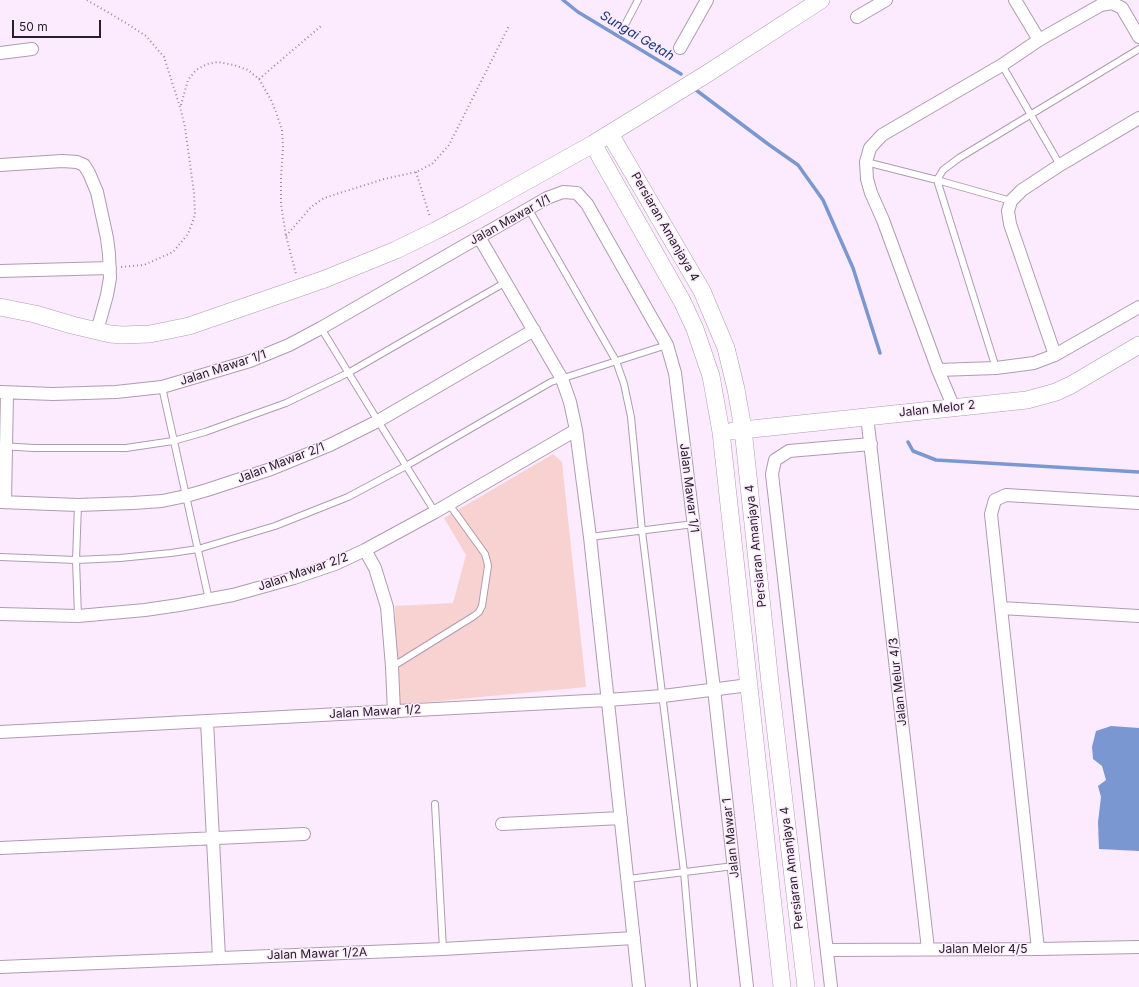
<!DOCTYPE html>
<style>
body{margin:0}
#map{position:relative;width:1139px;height:987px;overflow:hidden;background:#fcebfe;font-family:Inter,sans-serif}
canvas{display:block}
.scale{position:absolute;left:12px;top:20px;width:89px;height:18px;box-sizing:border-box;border:2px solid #272028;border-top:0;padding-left:5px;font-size:12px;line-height:14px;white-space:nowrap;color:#272028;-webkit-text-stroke:3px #fcebfe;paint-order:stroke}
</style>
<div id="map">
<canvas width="1139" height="987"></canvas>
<div class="scale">50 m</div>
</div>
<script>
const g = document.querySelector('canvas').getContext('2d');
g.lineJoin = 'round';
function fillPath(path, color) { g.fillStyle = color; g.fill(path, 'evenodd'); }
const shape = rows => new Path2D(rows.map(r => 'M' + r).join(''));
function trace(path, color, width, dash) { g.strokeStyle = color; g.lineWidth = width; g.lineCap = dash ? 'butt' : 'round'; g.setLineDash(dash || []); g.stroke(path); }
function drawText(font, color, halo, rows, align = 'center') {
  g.font = font + ' Inter,sans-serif'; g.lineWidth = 3; g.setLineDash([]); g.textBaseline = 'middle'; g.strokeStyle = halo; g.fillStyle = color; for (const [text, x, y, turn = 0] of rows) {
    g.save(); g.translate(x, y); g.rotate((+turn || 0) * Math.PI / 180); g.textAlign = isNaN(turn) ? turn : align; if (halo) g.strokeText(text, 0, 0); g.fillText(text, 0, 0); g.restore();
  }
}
const green = shape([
 [553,454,562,462,586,687,397,705,395,606,453,603,466,555,444,518]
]);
const water = shape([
 [1111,726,1139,728,1139,851,1099,849,1098,822,1101,797,1098,786,1106,780,1102,766,1093,759,1092,747,1096,731]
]);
const stream = shape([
 [563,0,578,12,681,74],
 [696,90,768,144,798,165,823,200,853,268,880,353],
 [908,442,913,451,936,460,1139,472]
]);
const path = shape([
 [87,0,126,23,146,36,164,57,180,107,185,127,194,193,195,215,188,234,173,252,144,265,121,267],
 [259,79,321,26],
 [181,105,188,80,196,70,207,64,218,62,234,65,248,70,259,79,271,100,276,112,282,130,283,147,281,177,281,204,286,236,296,274],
 [416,172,430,217],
 [286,236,311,207,324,198,384,179,416,172,432,164,449,145,509,26]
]);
const lane = shape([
 [626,23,638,0],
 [1002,65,1060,165],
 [866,162,937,180,1011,201],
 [528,208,608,347,616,361,624,384,631,417,642,531,684,872,694,987],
 [321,328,378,421,435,512],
 [996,368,937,180,943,170,959,158,1139,49],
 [162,387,209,600],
 [0,446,34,448,126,448,173,441,205,432,286,403,348,373,506,282],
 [590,537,694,524],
 [0,557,76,560,120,558,171,553,198,549,275,526,348,497,406,466,551,382,667,345],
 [78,616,76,560,78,505],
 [392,667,474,616,479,612,482,606,488,566,487,561,485,554,449,504],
 [435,804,443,949],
 [628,879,734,866]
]);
const street = shape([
 [1015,0,1039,40],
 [857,17,886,0],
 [680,48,707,0],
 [0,53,32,49],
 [0,165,62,161,77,162,84,165,89,173,97,192,107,238,109,254,110,278,107,295,97,331],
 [479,237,562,379,570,402,576,430,590,537,639,987],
 [0,271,110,268],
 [1055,355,1010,224,1008,211,1011,201,1022,190,1060,165,1139,118],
 [938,370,996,368,1034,363,1055,355,1139,307],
 [0,392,53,394,116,392,162,387,250,361,289,345,321,328,547,198,563,192,577,193,587,204,667,345,675,373,714,689,747,987],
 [954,408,938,370,883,220,871,193,867,179,866,162,870,148,882,135,1002,65,1039,40,1101,5,1112,3,1122,8,1139,37],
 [867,416,928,949],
 [0,502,78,505,133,503,162,501,186,496,207,490,271,469,330,445,378,421,534,330],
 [5,502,7,393],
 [1139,503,1006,495,995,500,991,514,1001,608,1139,616],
 [365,550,375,568,387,607,392,667,394,712],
 [1001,608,1038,949],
 [0,614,78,616,145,610,179,605,233,595,294,578,335,564,365,550,435,512,576,430],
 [207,721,219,958],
 [0,732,207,721,607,700,663,696,749,685],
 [502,824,621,818],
 [0,848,304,834],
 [827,950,1038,949,1139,947],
 [0,967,443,949,634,938],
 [831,987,772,474,775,460,789,451,871,444]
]);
const secondary = shape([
 [610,134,702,291,726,348,736,389,743,429,770,683,806,987],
 [593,144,682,301,695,329,711,376,721,432,782,987],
 [0,307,35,314,72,325,110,334,122,335,150,334,189,326,325,279,396,250,435,231,471,212,593,144,705,75,821,0],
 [733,431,1027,400,1056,392,1071,385,1139,345]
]);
const streetNames = [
 ["Jalan Mawar 1/1",510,220,-29],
 ["Persiaran Amanjaya 4",665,227,60],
 ["Jalan Mawar 1/1",223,368,-18],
 ["Jalan Melor 2",937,409,-6],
 ["Jalan Mawar 2/1",281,463,-21],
 ["Jalan Mawar 1/1",689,488,83],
 ["Persiaran Amanjaya 4",756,546,-96],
 ["Jalan Mawar 2/2",303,572,-19],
 ["Jalan Melur 4/3",898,682,-96],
 ["Jalan Mawar 1/2",375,712,-3],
 ["Jalan Mawar 1",731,838,-96],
 ["Persiaran Amanjaya 4",792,868,-97],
 ["Jalan Melor 4/5",983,949],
 ["Jalan Mawar 1/2A",317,954,-2]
];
const waterNames = [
 ["Sungai Getah",637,36,31]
];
fillPath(green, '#f7d2d0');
fillPath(water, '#7b97d1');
trace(stream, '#7b97d1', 3.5);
trace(lane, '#af9bb1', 8);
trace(street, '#af9bb1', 14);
trace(secondary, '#af9bb1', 18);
trace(path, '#978a98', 2, [1, 3]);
trace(lane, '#fff', 6);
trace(street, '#fff', 12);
trace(secondary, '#fff', 17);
drawText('12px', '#272028', '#fcebfe', streetNames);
drawText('italic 13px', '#1c377c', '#fcebfe', waterNames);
</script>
